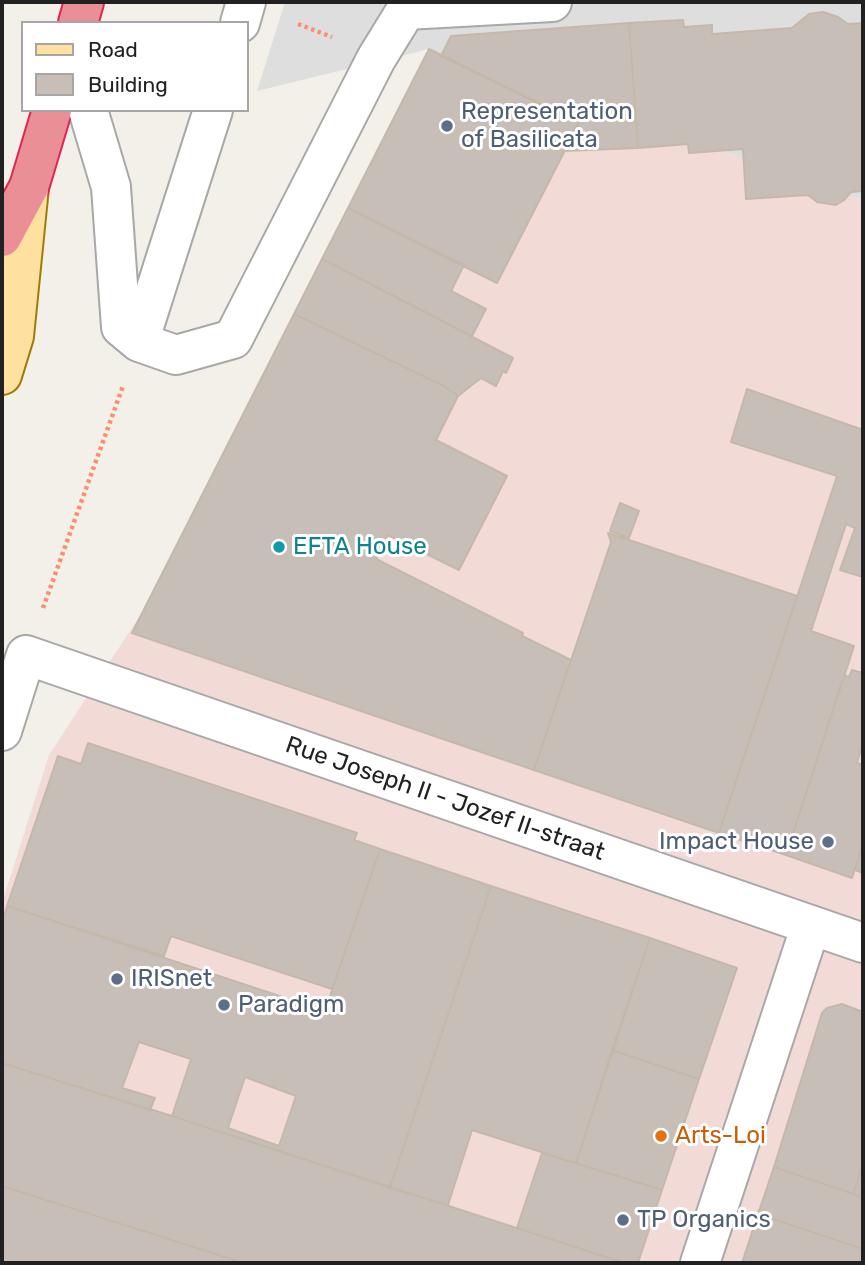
<!DOCTYPE html>
<style>
body{margin:0}
#map{position:relative;width:865px;height:1265px;overflow:hidden;background:#f2f0e8;font-family:Rubik,sans-serif}
canvas{display:block}
.frame{position:absolute;inset:0;border:4px solid #212121;pointer-events:none}
.legend{position:absolute;left:21px;top:21px;width:228px;height:91px;box-sizing:border-box;background:#fff;border:2px solid #a6a6a6;margin:0;padding:9px 12px;list-style:none;font-size:21px;color:#212121}
.legend li{display:flex;align-items:center;gap:14px;height:35px}
.legend b{width:35px;border:2px solid #a6a6a6}
</style>
<div id="map">
<canvas width="865" height="1265"></canvas>
<div class="frame"></div>
<ul class="legend">
<li><b style="height:9px;background:#fee0a1"></b>Road</li>
<li><b style="height:19px;background:#c7bfb7"></b>Building</li>
</ul>
</div>
<script>
const g = document.querySelector('canvas').getContext('2d');
g.lineJoin = 'round';
function fillPath(path, color) { g.fillStyle = color; g.fill(path, 'evenodd'); }
const shape = rows => new Path2D(rows.map(r => 'M' + r).join(''));
function trace(path, color, width, dash) { g.strokeStyle = color; g.lineWidth = width; g.lineCap = dash ? 'butt' : 'round'; g.setLineDash(dash || []); g.stroke(path); }
function drawText(font, color, halo, rows, align = 'center') {
  g.font = font + ' Rubik,sans-serif'; g.lineWidth = 6; g.setLineDash([]); g.textBaseline = 'middle'; g.strokeStyle = halo; g.fillStyle = color; for (const [text, x, y, turn = 0] of rows) {
    g.save(); g.translate(x, y); g.rotate((+turn || 0) * Math.PI / 180); g.textAlign = isNaN(turn) ? turn : align; if (halo) g.strokeText(text, 0, 0); g.fillText(text, 0, 0); g.restore();
  }
}
const residential = shape([
 [285,2,863,2,863,200,429,49,257,91]
]);
const commercial = shape([
 [429,49,863,200,863,1263,2,1263,2,903,49,755,143,611]
]);
const building = shape([
 [823,12,838,17,848,24,863,23,863,191,851,192,844,200,836,205,817,202,808,195,746,199,743,149,689,153,688,144,638,148,629,23,683,20,684,27,712,25,712,34,792,28,809,14,823,12],
 [629,23,638,148,563,151,579,123,441,56,451,36,629,23],
 [429,49,579,123,497,283,348,208,429,49],
 [348,208,464,265,451,291,486,309,472,336,322,259,348,208],
 [322,259,513,358,506,373,503,371,496,386,481,378,458,396,444,386,294,314,322,259],
 [294,314,444,386,458,396,436,440,507,476,459,570,388,535,376,559,523,633,522,636,571,660,534,770,132,633,294,314],
 [747,389,863,430,863,577,840,570,855,528,846,524,811,631,854,646,786,855,719,833,837,476,731,442,747,389],
 [620,503,639,511,629,538,610,531,620,503],
 [608,533,797,596,719,833,534,770,611,542,608,533],
 [852,670,863,673,863,742,857,763,863,765,863,843,852,878,786,855,844,675,849,677,852,670],
 [88,743,357,833,354,840,380,849,332,989,171,936,164,956,7,906,58,756,81,764,88,743],
 [863,843,863,873,855,870,863,843],
 [380,849,491,886,390,1188,172,1116,191,1059,139,1042,122,1088,155,1098,150,1110,2,1063,2,924,7,906,325,1011,380,849],
 [245,1077,296,1096,279,1146,228,1128,245,1077],
 [491,886,650,938,576,1163,472,1130,448,1205,390,1188,491,886],
 [650,938,737,968,699,1079,612,1050,650,938],
 [842,1004,863,1012,863,1164,853,1194,774,1167,822,1013,827,1008,842,1004],
 [612,1050,699,1079,662,1190,576,1163,612,1050],
 [2,1063,172,1116,624,1263,244,1263,2,1186,2,1063],
 [542,1153,662,1190,638,1263,624,1263,517,1228,542,1153],
 [863,1164,863,1197,853,1194,863,1164],
 [774,1167,863,1197,863,1249,758,1214,774,1167],
 [2,1186,244,1263,2,1263,2,1186],
 [758,1214,863,1249,863,1263,742,1263,758,1214]
]);
const path = shape([
 [298,24,332,37],
 [43,608,123,386]
]);
const street = shape([
 [406,10,552,2],
 [240,23,246,2],
 [88,110,111,187,121,327,139,342,176,355,233,339,376,59,411,2],
 [139,342,213,110],
 [2,731,26,655,863,943],
 [700,1263,811,925]
]);
const primary = shape([
 [2,375,14,336,29,187]
]);
const highway = shape([
 [78,23,84,2],
 [2,237,29,187,52,110]
]);
const markers = [
 [447,126,7,"#5c6f8a"],
 [279,547,7,"#0f9aa8"],
 [828,842,7,"#5c6f8a"],
 [117,979,7,"#5c6f8a"],
 [224,1005,7,"#5c6f8a"],
 [661,1136,7,"#e8710a"],
 [623,1220,7,"#5c6f8a"]
];
const serviceNames = [
 ["Representation",461,112],
 ["of Basilicata",461,140],
 ["Impact House",814,842,"right"],
 ["IRISnet",131,979],
 ["Paradigm",238,1005],
 ["TP Organics",637,1220]
];
const cultureNames = [
 ["EFTA House",293,547]
];
const streetNames = [
 ["Rue Joseph II - Jozef II-straat",445,799,19]
];
const foodNames = [
 ["Arts-Loi",675,1136]
];
fillPath(residential, '#dfdede');
fillPath(commercial, '#f2dbd7');
fillPath(building, '#c7bfb7');
trace(building, '#c4b8aa', 2);
trace(street, '#a8a8a8', 42);
trace(primary, '#9f7c00', 42);
trace(highway, '#e0254f', 42);
trace(path, '#fd8d6d', 4.5, [3.5, 3.5]);
trace(street, '#fff', 38);
trace(primary, '#fee0a1', 38);
trace(highway, '#ea8f95', 38);
for (const [x, y, r, color] of markers) { const dot = new Path2D(); dot.arc(x, y, r, 0, 2 * Math.PI); g.fillStyle = color; g.fill(dot); trace(dot, '#fff', 2.5); }
drawText('24px', '#4e5e75', '#fff', serviceNames, 'left');
drawText('24px', '#0d838f', '#fff', cultureNames, 'left');
drawText('24px', '#212121', '#fff', streetNames);
drawText('24px', '#c56008', '#fff', foodNames, 'left');
</script>
